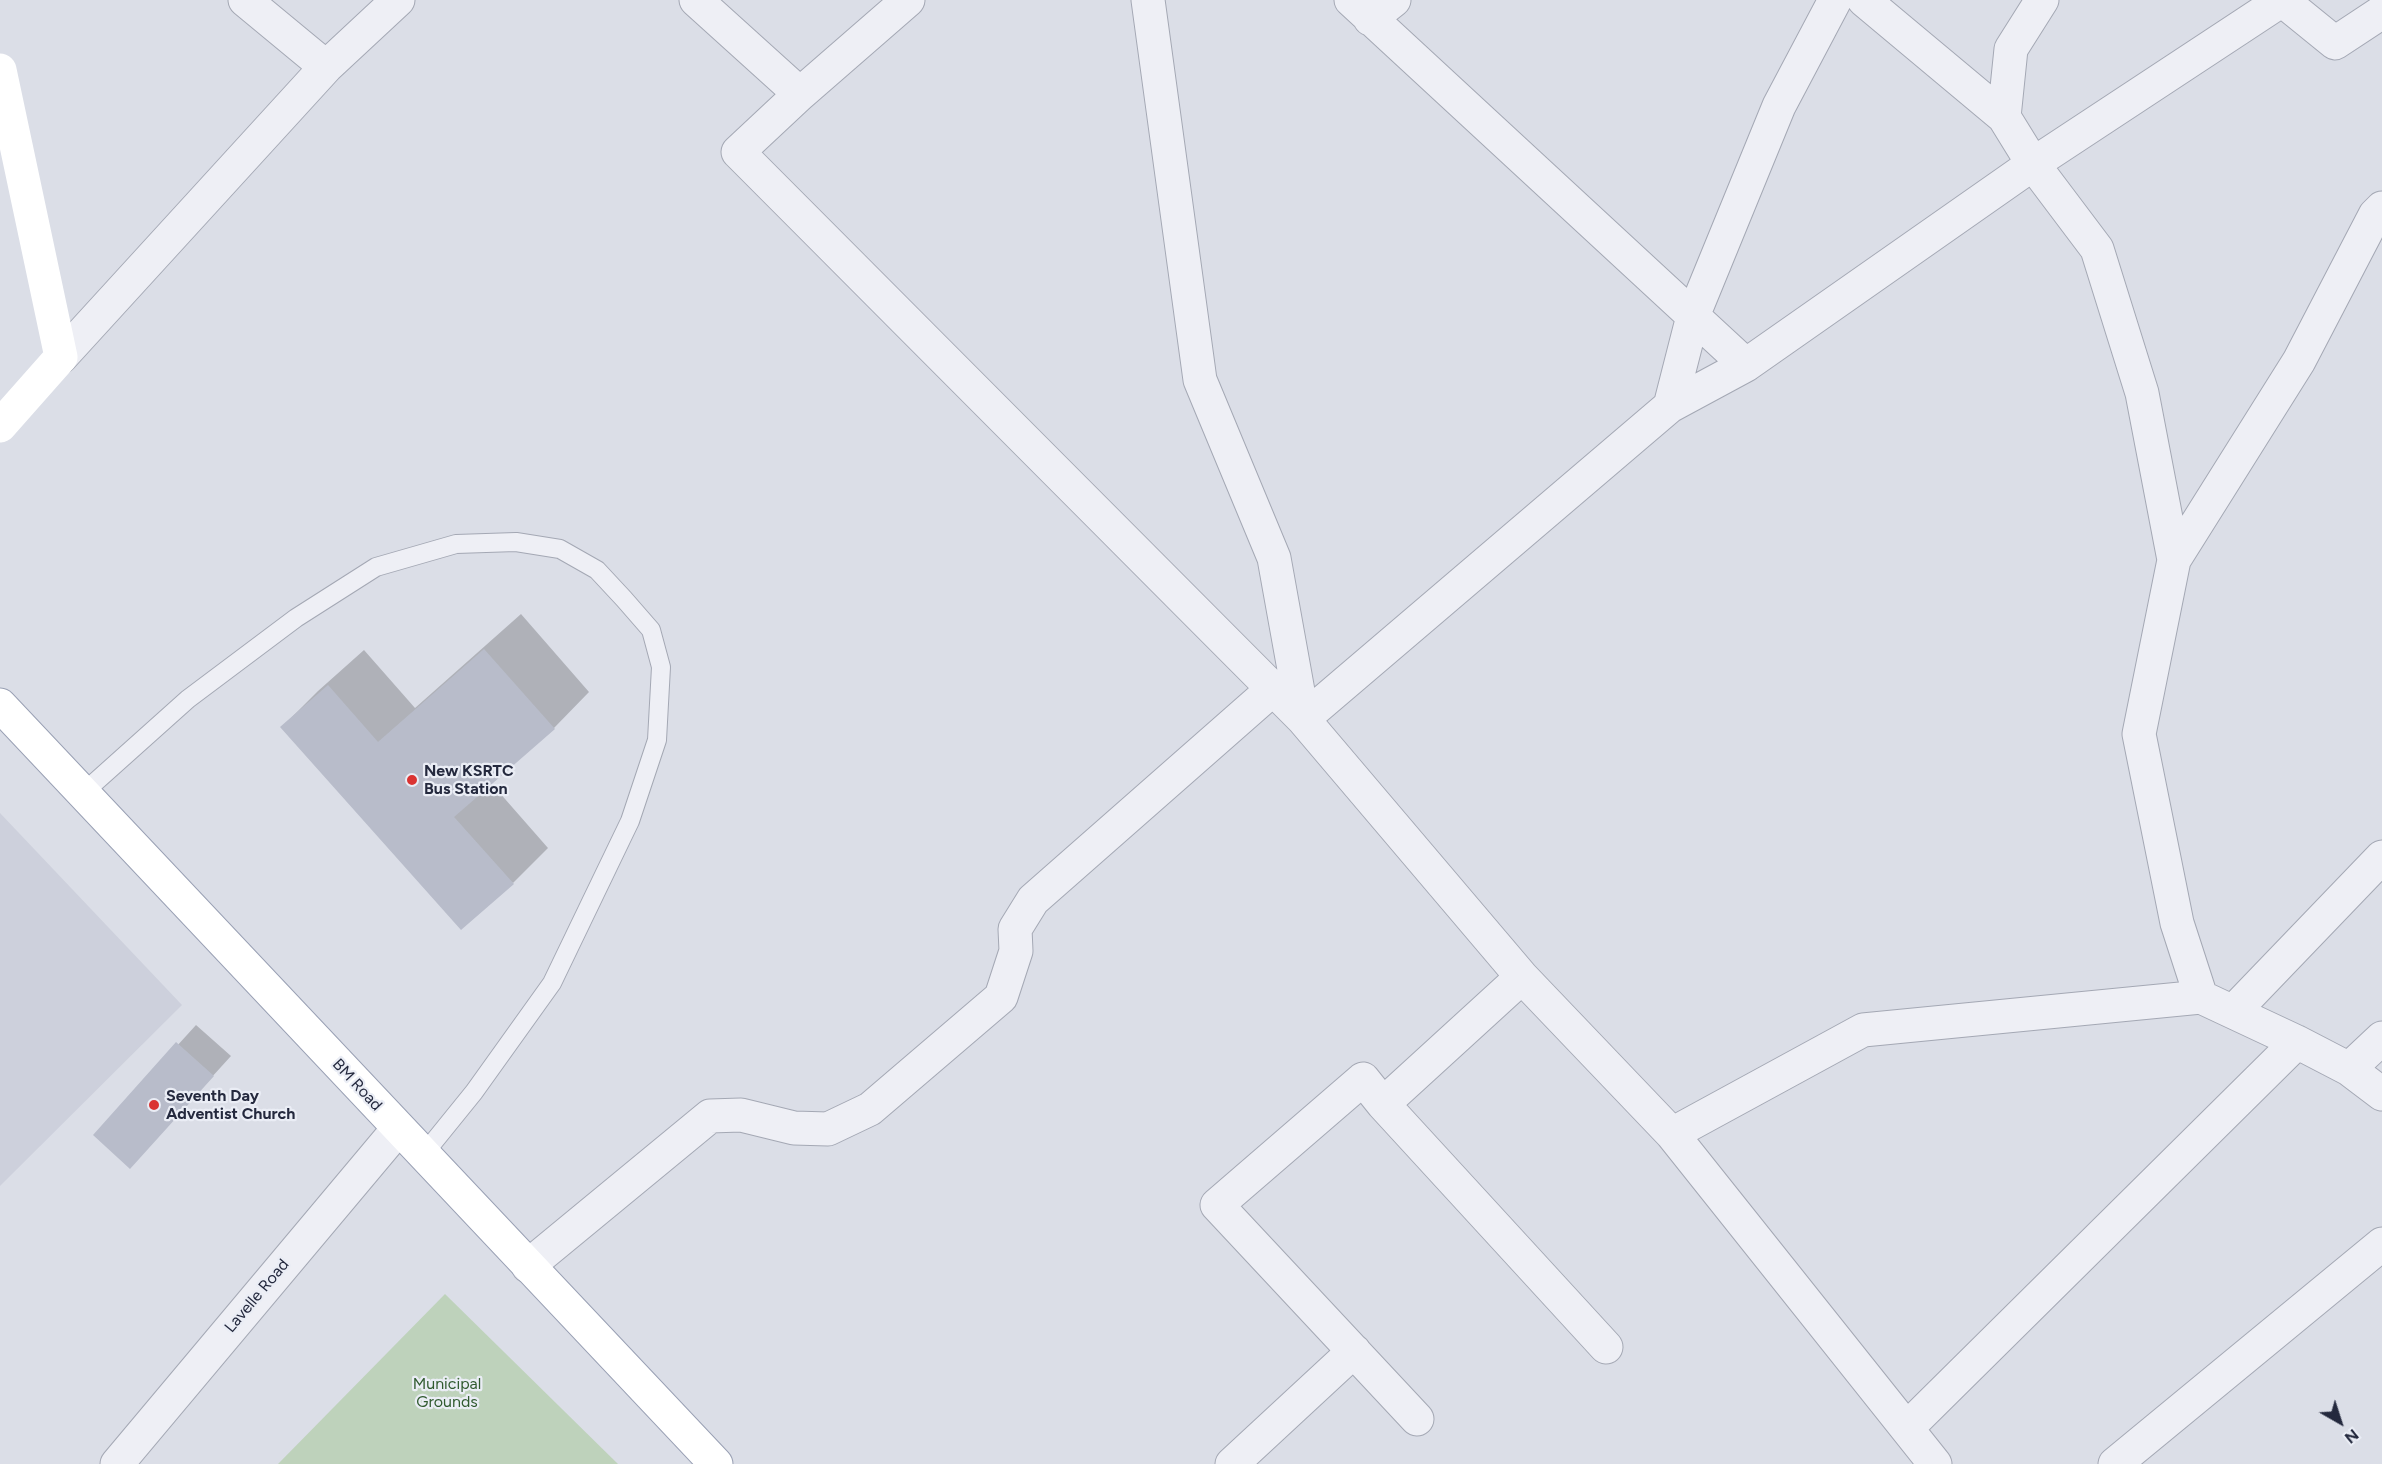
<!DOCTYPE html>
<style>
body{margin:0}
#map{position:relative;width:2382px;height:1464px;overflow:hidden;background:#dbdee7;font-family:Figtree,sans-serif}
canvas{display:block}
.north{position:absolute;left:2310px;top:1392px;width:60px;height:60px;-webkit-text-stroke:4px #eaedf5;paint-order:stroke;rotate:141deg;font-size:16px;font-weight:700;line-height:24px;text-align:center;color:#24293e}
.north::after{content:'';display:block;margin:auto;width:21px;height:27px;background:#24293e;clip-path:polygon(50% 0,100% 100%,50% 72%,0 100%)}
</style>
<div id="map">
<canvas width="2382" height="1464"></canvas>
<div class="north">N</div>
</div>
<script>
const g = document.querySelector('canvas').getContext('2d');
g.lineJoin = 'round';
function fillPath(path, color) { g.fillStyle = color; g.fill(path, 'evenodd'); }
const shape = rows => new Path2D(rows.map(r => 'M' + r).join(''));
function trace(path, color, width, dash) { g.strokeStyle = color; g.lineWidth = width; g.lineCap = dash ? 'butt' : 'round'; g.setLineDash(dash || []); g.stroke(path); }
function drawText(font, color, halo, rows, align = 'center') {
  g.font = font + ' Figtree,sans-serif'; g.lineWidth = 4.5; g.setLineDash([]); g.textBaseline = 'middle'; g.strokeStyle = halo; g.fillStyle = color; for (const [text, x, y, turn = 0] of rows) {
    g.save(); g.translate(x, y); g.rotate((+turn || 0) * Math.PI / 180); g.textAlign = isNaN(turn) ? turn : align; if (halo) g.strokeText(text, 0, 0); g.fillText(text, 0, 0); g.restore();
  }
}
const built = shape([
 [0,813,182,1005,0,1186]
]);
const green = shape([
 [445,1294,618,1464,278,1464]
]);
const shadow = shape([
 [521,614,589,692,554,728,491,783,548,848,513,883,282,727,318,691,364,650,415,708],
 [196,1025,231,1056,130,1167,96,1135]
]);
const building = shape([
 [484,649,555,729,454,817,514,884,461,930,280,727,328,685,378,742],
 [176,1042,214,1076,130,1169,93,1135]
]);
const service = shape([
 [83,793,188,699,296,618,376,567,456,544,516,542,560,549,597,570,624,599,651,630,661,667,657,740,630,821,552,983,474,1092,423,1155]
]);
const minor = shape([
 [696,0,800,94,738,152,1303,719,1522,977,1672,1134,1863,1030,2201,997,2297,1042,2349,1069,2382,1094],
 [1148,0,1200,380,1274,558,1303,719],
 [1351,0,1746,365],
 [1864,0,2004,117],
 [2042,0,2011,49,2004,117,2033,164,2097,249,2142,393,2174,560],
 [2282,0,2335,43,2382,12],
 [1370,19,1394,0],
 [326,67,398,0],
 [800,94,908,0],
 [61,357,326,67,245,0],
 [1670,406,1693,316,1779,106,1835,0],
 [1303,719,1670,406,1746,365,2033,164,2282,0],
 [1522,977,1383,1104,1606,1347],
 [2201,997,2177,923,2139,734,2174,560,2299,361,2375,215,2382,208],
 [2233,1012,2382,857],
 [2349,1069,2382,1038],
 [1383,1104,1363,1079,1217,1205,1417,1419],
 [1672,1134,1935,1464],
 [528,1266,710,1116,741,1115,794,1128,828,1129,870,1109,1001,997,1016,951,1015,929,1033,900,1273,689],
 [1907,1428,2297,1042],
 [117,1464,398,1129],
 [1232,1464,1354,1351],
 [2115,1464,2382,1244]
]);
const secondary = shape([
 [0,70,61,357,0,426]
]);
const primary = shape([
 [0,705,716,1464]
]);
const markers = [
 [412,780,6,"#da3332"],
 [154,1105,6,"#da3332"]
];
const poiNames = [
 ["New KSRTC",424,771],
 ["Bus Station",424,789],
 ["Seventh Day",166,1096],
 ["Adventist Church",166,1114]
];
const streetNames = [
 ["BM Road",357,1085,47],
 ["Lavelle Road",257,1296,-50]
];
const parkNames = [
 ["Municipal",447,1384],
 ["Grounds",447,1402]
];
fillPath(built, '#cdd0dc');
fillPath(green, '#bed2bb');
fillPath(shadow, '#0003');
fillPath(building, '#b8bcca');
trace(service, '#a4a8b4', 20);
trace(minor, '#a4a8b4', 35);
trace(primary, '#99a0b4', 35);
trace(service, '#eeeff5', 18);
trace(minor, '#eeeff5', 33);
trace(secondary, '#fff', 33);
trace(primary, '#fff', 33);
for (const [x, y, r, color] of markers) { const dot = new Path2D(); dot.arc(x, y, r, 0, 2 * Math.PI); g.fillStyle = color; g.fill(dot); trace(dot, '#eaedf5', 2); }
drawText('bold 16px', '#24293e', '#eaedf5', poiNames, 'left');
drawText('16px', '#24293e', '#eaedf5', streetNames);
drawText('16px', '#315b30', '#eaedf5', parkNames);
</script>
